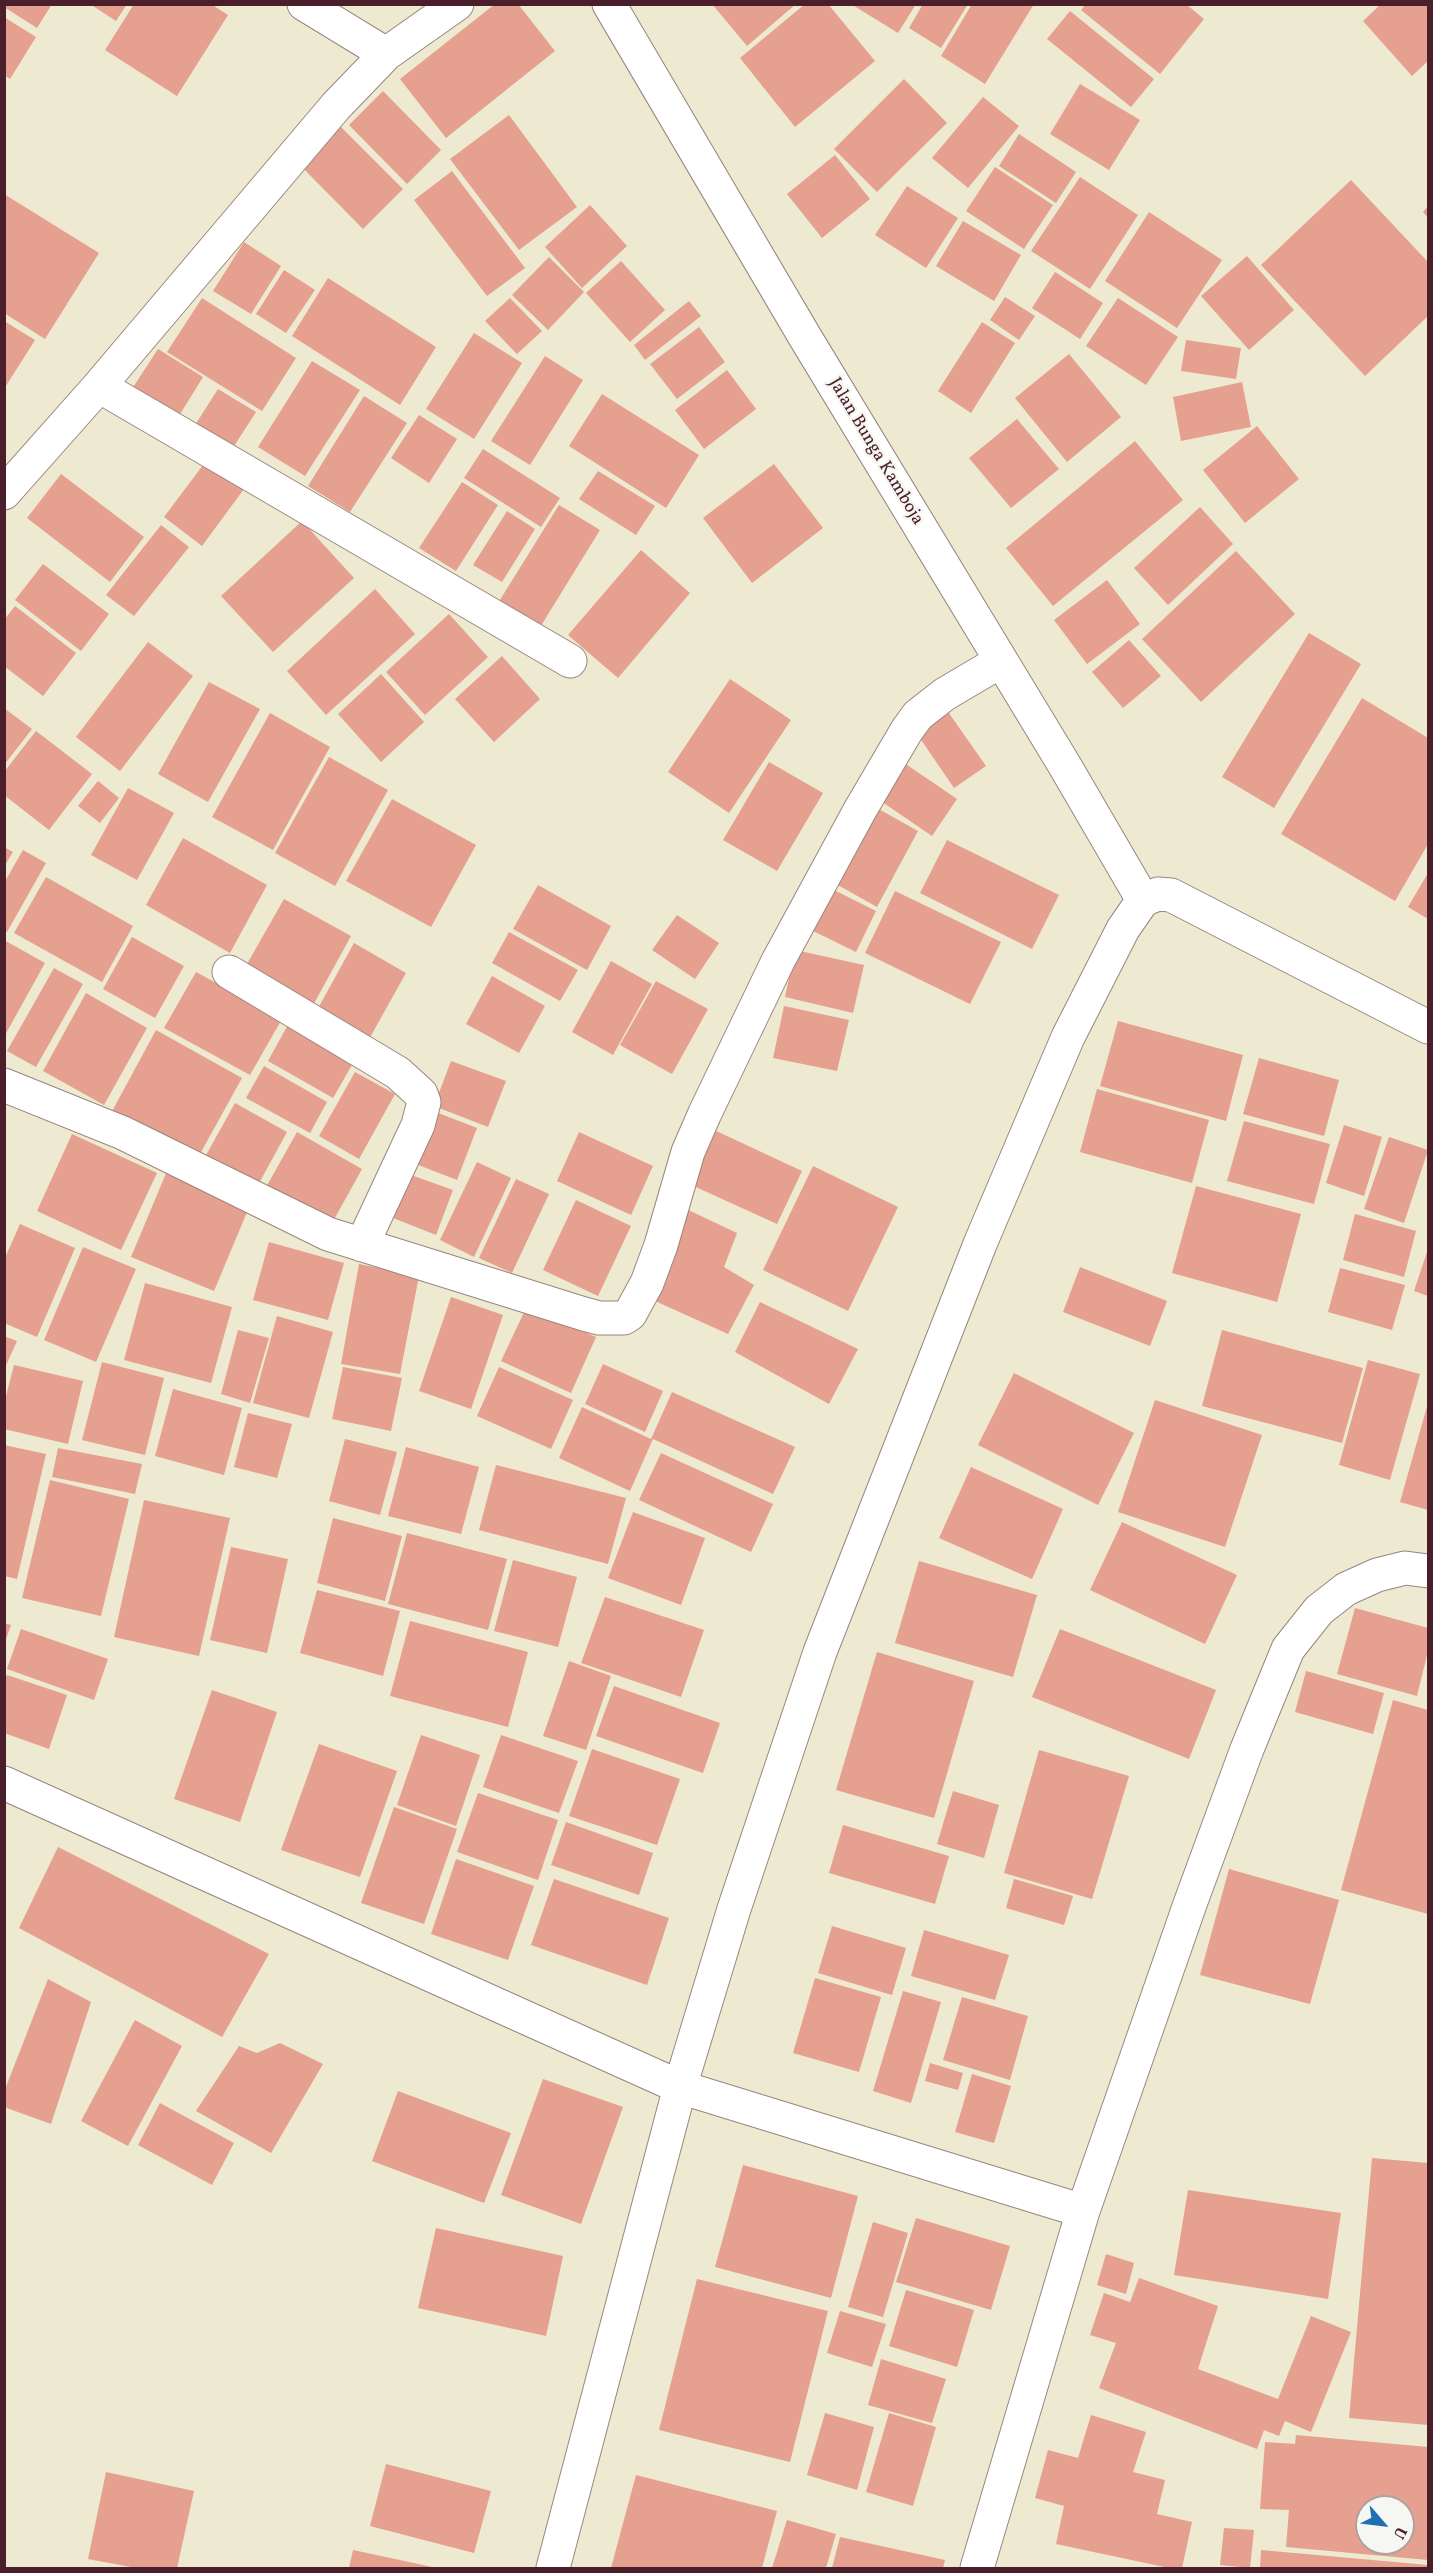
<!DOCTYPE html>
<style>
body{margin:0}
#map{position:relative;width:1433px;height:2573px;overflow:hidden;background:#eee9d1;font-family:Vollkorn,serif}
canvas{display:block}
.frame{position:absolute;inset:0;border:6px solid #4a1f2b;pointer-events:none}
.north{position:absolute;left:1355px;top:2495px;width:60px;height:60px;box-sizing:border-box;background:#f6f6f2;border:2px solid #b1a0a2;border-radius:50%;rotate:118deg;font-size:16px;font-weight:700;line-height:24px;text-align:center;color:#4a1f2b}
.north::after{content:'';display:block;margin:auto;width:21px;height:27px;background:#1f6fb2;clip-path:polygon(50% 0,100% 100%,50% 72%,0 100%)}
</style>
<div id="map">
<canvas width="1433" height="2573"></canvas>
<div class="frame"></div>
<div class="north">U</div>
</div>
<script>
const g = document.querySelector('canvas').getContext('2d');
g.lineJoin = 'round';
function fillPath(path, color) { g.fillStyle = color; g.fill(path, 'evenodd'); }
const shape = rows => new Path2D(rows.map(r => 'M' + r).join(''));
function trace(path, color, width, dash) { g.strokeStyle = color; g.lineWidth = width; g.lineCap = dash ? 'butt' : 'round'; g.setLineDash(dash || []); g.stroke(path); }
function drawText(font, color, halo, rows, align = 'center') {
  g.font = font + ' Vollkorn,serif'; g.lineWidth = 5; g.setLineDash([]); g.textBaseline = 'middle'; g.strokeStyle = halo; g.fillStyle = color; for (const [text, x, y, turn = 0] of rows) {
    g.save(); g.translate(x, y); g.rotate((+turn || 0) * Math.PI / 180); g.textAlign = isNaN(turn) ? turn : align; if (halo) g.strokeText(text, 0, 0); g.fillText(text, 0, 0); g.restore();
  }
}
const building = shape([
 [4,4,52,4,37,28,4,7],
 [90,4,127,4,116,21],
 [134,4,211,4,228,15,177,96,105,50],
 [495,4,518,4,555,51,446,138,400,79],
 [712,4,796,4,747,46],
 [805,4,828,4,875,61,795,127,740,58],
 [851,4,916,4,898,33],
 [923,4,968,4,941,48,909,28],
 [972,4,1034,4,985,84,941,56],
 [1086,4,1186,4,1204,19,1160,74,1081,10],
 [1381,4,1428,4,1428,61,1412,76,1363,21],
 [1070,11,1154,79,1131,107,1047,39],
 [4,17,36,37,10,79,4,75],
 [904,79,947,123,877,192,834,149],
 [1080,84,1140,120,1109,170,1050,134],
 [383,91,441,150,407,184,349,125],
 [983,97,1019,126,968,188,932,158],
 [509,115,577,207,519,250,450,159],
 [335,121,403,189,363,229,296,161],
 [1019,134,1076,172,1056,203,999,166],
 [835,155,870,199,822,238,787,194],
 [995,167,1053,205,1024,249,966,211],
 [452,171,525,268,487,296,414,200],
 [1080,177,1138,215,1090,289,1031,251],
 [1351,180,1428,262,1428,316,1365,376,1261,265],
 [907,186,958,218,926,268,875,235],
 [4,194,99,253,45,339,4,313],
 [590,205,627,246,582,288,545,247],
 [1428,206,1428,218,1423,212],
 [1149,212,1222,260,1177,328,1105,281],
 [963,221,1021,255,994,301,936,266],
 [244,242,281,266,251,314,213,291],
 [1247,256,1294,310,1249,350,1201,296],
 [549,257,584,292,548,330,512,295],
 [621,261,665,310,630,342,586,293],
 [284,270,315,290,286,333,256,314],
 [1055,272,1103,303,1080,339,1032,308],
 [328,278,436,347,400,405,292,336],
 [1005,297,1035,316,1019,340,990,320],
 [202,298,296,358,262,411,167,352],
 [510,298,542,331,517,354,485,321],
 [1118,298,1178,337,1146,385,1086,346],
 [689,301,701,316,645,360,634,345],
 [4,321,35,340,4,389],
 [982,322,1015,343,971,413,938,391],
 [699,327,725,362,677,399,650,364],
 [474,333,522,363,474,439,426,409],
 [1186,340,1241,348,1236,379,1181,371],
 [158,349,203,377,174,424,128,395],
 [1069,354,1121,417,1067,462,1015,398],
 [545,356,583,380,530,465,491,441],
 [312,361,360,390,305,476,258,447],
 [727,370,756,409,704,449,675,410],
 [1242,382,1251,427,1181,441,1173,397],
 [218,389,256,412,227,457,190,433],
 [602,394,699,455,666,508,569,446],
 [364,396,407,423,350,512,308,486],
 [419,415,457,439,429,483,391,458],
 [1017,419,1059,469,1011,508,969,458],
 [1257,426,1299,479,1245,523,1203,470],
 [1135,441,1183,500,1053,606,1006,548],
 [483,449,560,498,541,527,464,478],
 [206,461,244,489,202,546,164,517],
 [774,464,823,528,752,583,703,518],
 [598,471,655,506,636,535,579,499],
 [61,474,144,537,110,582,27,518],
 [462,482,498,505,456,571,419,548],
 [559,505,600,530,539,629,498,603],
 [1200,507,1233,544,1168,605,1134,568],
 [507,511,535,529,502,582,473,565],
 [302,521,354,578,273,652,221,596],
 [161,525,189,547,134,616,106,595],
 [641,550,690,593,618,678,568,635],
 [1236,551,1295,614,1201,702,1142,639],
 [43,564,109,614,81,651,15,600],
 [1107,580,1140,624,1087,664,1054,620],
 [375,589,415,634,326,715,287,671],
 [15,606,76,653,43,696,4,666,4,620],
 [449,614,488,657,425,715,386,672],
 [1309,633,1361,664,1274,808,1222,777],
 [1129,640,1161,676,1123,708,1092,672],
 [148,642,193,676,120,771,76,737],
 [502,656,540,699,494,742,455,699],
 [381,674,424,722,381,762,338,714],
 [730,679,791,720,729,813,668,772],
 [209,682,260,709,208,802,158,774],
 [1362,698,1428,738,1428,844,1395,901,1281,834],
 [944,706,986,766,954,788,913,728],
 [4,708,32,729,4,765],
 [270,713,330,747,273,850,212,817],
 [36,731,92,774,49,830,4,795,4,772],
 [329,757,388,790,335,886,275,853],
 [897,758,957,799,932,836,872,795],
 [769,762,823,793,777,871,723,840],
 [98,781,119,798,100,823,78,806],
 [128,788,174,813,137,880,91,855],
 [392,799,476,845,431,927,346,881],
 [868,803,918,831,877,907,827,879],
 [183,838,267,885,230,953,146,905],
 [947,840,1059,895,1032,949,920,893],
 [4,847,13,852,4,867],
 [23,850,46,863,7,932,4,930,4,883],
 [1428,873,1428,919,1408,907],
 [46,877,133,926,102,982,14,933],
 [538,885,611,926,587,970,513,929],
 [824,885,876,911,856,952,805,927],
 [895,891,1001,942,970,1004,865,953],
 [284,899,351,936,311,1009,243,971],
 [677,915,719,943,695,979,652,950],
 [509,932,578,970,560,1001,492,963],
 [132,937,184,966,155,1018,103,989],
 [4,940,45,963,4,1037],
 [354,943,406,973,368,1041,316,1012],
 [795,950,864,965,853,1013,785,997],
 [611,961,652,984,613,1055,572,1032],
 [54,968,83,984,36,1067,7,1051],
 [196,972,282,1019,250,1075,164,1028],
 [492,976,545,1006,519,1053,466,1024],
 [656,981,708,1009,672,1074,620,1045],
 [86,993,147,1028,104,1105,43,1071],
 [784,1006,849,1020,837,1071,773,1058],
 [290,1021,356,1058,333,1098,268,1061],
 [1118,1021,1243,1055,1226,1121,1100,1086],
 [156,1030,242,1078,195,1163,110,1115],
 [1259,1058,1339,1080,1324,1136,1243,1114],
 [451,1061,506,1081,488,1127,434,1106],
 [264,1066,327,1102,310,1133,246,1098],
 [355,1072,395,1094,359,1159,319,1136],
 [1097,1089,1209,1120,1192,1183,1080,1152],
 [235,1103,287,1132,258,1185,205,1157],
 [428,1109,477,1128,457,1180,408,1161],
 [1244,1121,1330,1144,1314,1204,1227,1181],
 [1344,1125,1382,1137,1364,1196,1326,1183],
 [712,1129,802,1171,777,1224,687,1183],
 [297,1132,362,1169,331,1225,265,1189],
 [579,1132,653,1166,631,1215,557,1181],
 [72,1134,157,1173,121,1250,37,1211],
 [1389,1137,1428,1150,1404,1223,1364,1209],
 [477,1162,511,1178,474,1257,440,1240],
 [813,1166,898,1207,848,1311,763,1270],
 [167,1171,250,1205,214,1291,131,1257],
 [400,1171,453,1190,436,1235,383,1214],
 [516,1179,549,1194,512,1273,479,1258],
 [1196,1186,1301,1214,1277,1302,1172,1273],
 [576,1200,631,1226,598,1296,543,1270],
 [684,1208,737,1233,724,1267,754,1285,728,1334,644,1296],
 [1355,1214,1416,1231,1404,1277,1343,1260],
 [20,1224,75,1248,37,1337,4,1323,4,1260],
 [269,1242,344,1263,328,1320,253,1300],
 [83,1247,136,1269,96,1362,44,1340],
 [1428,1249,1428,1296,1414,1291],
 [359,1264,419,1276,400,1374,341,1364],
 [1080,1267,1167,1301,1150,1346,1063,1312],
 [1340,1268,1405,1285,1392,1330,1328,1312],
 [145,1283,232,1307,211,1383,124,1360],
 [451,1297,503,1315,471,1409,419,1391],
 [760,1302,858,1349,829,1404,735,1352],
 [527,1306,596,1337,571,1393,501,1361],
 [277,1316,333,1332,309,1418,253,1403],
 [238,1330,269,1338,250,1403,221,1394],
 [1222,1330,1363,1368,1342,1443,1202,1406],
 [4,1336,17,1341,4,1370],
 [1368,1360,1420,1374,1390,1480,1339,1465],
 [102,1362,164,1378,145,1455,82,1440],
 [603,1364,663,1391,645,1432,585,1404],
 [14,1365,83,1381,68,1444,4,1429,4,1404],
 [343,1367,402,1378,391,1431,332,1419],
 [499,1367,573,1400,551,1449,477,1416],
 [1014,1373,1134,1433,1098,1505,978,1445],
 [173,1389,242,1408,224,1475,155,1456],
 [672,1392,795,1447,773,1494,653,1439,630,1491,559,1458,582,1407,651,1439],
 [1155,1400,1262,1435,1225,1547,1118,1512],
 [1428,1403,1428,1510,1400,1502],
 [248,1413,292,1424,277,1478,234,1467],
 [345,1439,397,1452,380,1515,329,1501],
 [4,1445,46,1454,17,1579,4,1576],
 [406,1447,479,1467,461,1534,388,1516],
 [58,1448,142,1464,135,1494,52,1477],
 [661,1453,773,1504,751,1552,639,1500],
 [496,1465,626,1498,608,1564,479,1530],
 [971,1467,1063,1509,1032,1579,939,1538],
 [50,1480,129,1499,101,1616,22,1598],
 [144,1500,230,1518,199,1656,114,1637],
 [633,1512,705,1538,681,1605,608,1578],
 [333,1518,402,1536,385,1601,317,1583],
 [1122,1522,1237,1575,1205,1644,1090,1590],
 [407,1533,507,1559,488,1630,388,1604],
 [231,1547,288,1559,267,1653,210,1640],
 [513,1560,577,1577,558,1647,494,1631],
 [919,1561,1037,1595,1013,1677,895,1643],
 [317,1590,400,1611,383,1676,300,1653],
 [605,1597,704,1630,681,1697,581,1663],
 [1355,1608,1428,1628,1428,1651,1417,1696,1337,1674],
 [410,1621,528,1652,508,1727,390,1696],
 [4,1623,11,1625,5,1642,4,1642],
 [21,1629,108,1659,94,1700,7,1669],
 [1060,1629,1216,1690,1189,1759,1032,1697],
 [877,1652,974,1681,934,1818,836,1790],
 [569,1661,611,1676,586,1750,543,1736],
 [1306,1671,1384,1693,1373,1734,1295,1712],
 [7,1675,67,1695,49,1749,4,1733,4,1682],
 [614,1686,720,1723,703,1773,596,1736],
 [212,1690,277,1712,240,1822,174,1799],
 [1393,1700,1428,1710,1428,1914,1341,1890],
 [421,1735,480,1755,456,1826,397,1805],
 [501,1735,578,1761,559,1813,483,1787],
 [319,1744,397,1771,360,1877,281,1850],
 [592,1749,680,1779,657,1845,569,1816],
 [1039,1750,1129,1776,1092,1899,1004,1873],
 [953,1791,999,1805,984,1858,937,1844],
 [478,1793,558,1820,538,1880,457,1852],
 [394,1807,457,1829,424,1924,361,1903],
 [566,1822,653,1853,639,1895,551,1865],
 [843,1825,949,1856,935,1904,829,1873],
 [58,1847,269,1954,222,2037,19,1928],
 [456,1859,534,1886,508,1960,431,1934],
 [1229,1869,1339,1900,1310,2004,1200,1975],
 [554,1879,669,1918,647,1985,531,1945],
 [1014,1879,1073,1896,1064,1925,1006,1908],
 [832,1926,906,1948,892,1995,818,1973],
 [924,1930,1009,1955,995,2000,911,1976],
 [815,1978,881,1997,859,2072,793,2053],
 [48,1979,91,2002,51,2124,4,2107,4,2092],
 [903,1991,941,2002,911,2103,873,2091],
 [962,1997,1028,2016,1010,2080,943,2060],
 [135,2020,182,2046,128,2146,81,2121],
 [280,2043,323,2064,271,2153,196,2111,239,2046,257,2053],
 [930,2063,963,2073,958,2090,925,2081],
 [972,2074,1011,2086,994,2143,955,2132],
 [543,2079,623,2107,581,2224,501,2195],
 [398,2091,511,2133,484,2203,372,2161],
 [160,2103,234,2143,212,2185,138,2145],
 [1372,2158,1428,2163,1428,2425,1349,2418],
 [743,2165,858,2196,831,2298,715,2267],
 [1188,2190,1341,2213,1328,2299,1174,2275],
 [916,2218,1010,2246,991,2310,896,2282],
 [873,2222,908,2233,883,2317,848,2307],
 [436,2228,563,2256,546,2336,418,2308],
 [1106,2254,1134,2263,1126,2294,1097,2285],
 [1139,2278,1218,2306,1198,2369,1278,2399,1311,2316,1351,2332,1311,2432,1285,2421,1279,2436,1264,2430,1257,2449,1099,2388,1116,2343,1090,2335,1104,2293,1130,2302],
 [697,2279,828,2311,790,2462,659,2430],
 [906,2290,974,2310,957,2367,889,2346],
 [840,2311,886,2324,872,2367,827,2353],
 [881,2359,946,2379,932,2423,868,2405],
 [825,2413,874,2427,857,2490,807,2475],
 [889,2413,936,2427,913,2506,866,2492],
 [1091,2415,1146,2432,1133,2472,1165,2480,1157,2514,1192,2522,1182,2568,1169,2568,1056,2544,1064,2506,1035,2498,1048,2450,1078,2458],
 [1296,2435,1428,2447,1428,2560,1286,2547,1289,2510,1260,2509,1265,2442,1295,2444],
 [1367,2507,1403,2507,1403,2543,1367,2543],
 [386,2464,491,2491,474,2553,370,2526],
 [106,2472,194,2491,177,2568,136,2568,88,2559],
 [636,2475,777,2511,762,2568,611,2568],
 [787,2520,836,2534,826,2568,772,2568],
 [1224,2528,1254,2530,1250,2568,1220,2565],
 [840,2537,945,2560,943,2568,832,2568],
 [353,2550,437,2568,349,2568],
 [1261,2550,1428,2565,1428,2568,1260,2568]
]);
const street = shape([
 [304,4,386,54],
 [609,4,805,337,1065,766,1143,900],
 [99,386,570,661],
 [4,493,99,386,336,106,386,54,457,4],
 [229,972,398,1073,421,1094,424,1102,418,1125,362,1245],
 [4,1085,123,1133,328,1234,584,1314,599,1318,624,1318,630,1314,647,1283,661,1245,688,1152,705,1113,778,961,860,810,907,730,918,715,945,694,1001,661],
 [4,1783,680,2087,1083,2211,1190,1904,1247,1749,1288,1649,1319,1610,1346,1589,1377,1575,1405,1568,1428,1571],
 [553,2568,680,2087,734,1909,820,1652,980,1244,1068,1037,1123,929,1143,900,1158,894,1171,895,1428,1027],
 [977,2568,1083,2211]
]);
const streetNames = [
 ["Jalan Bunga Kamboja",875,452,59]
];
fillPath(building, '#e5a08f');
trace(street, '#9c847e', 35);
trace(street, '#fff', 33);
drawText('18px', '#4a1f2b', '#f6f6f2', streetNames);
</script>
